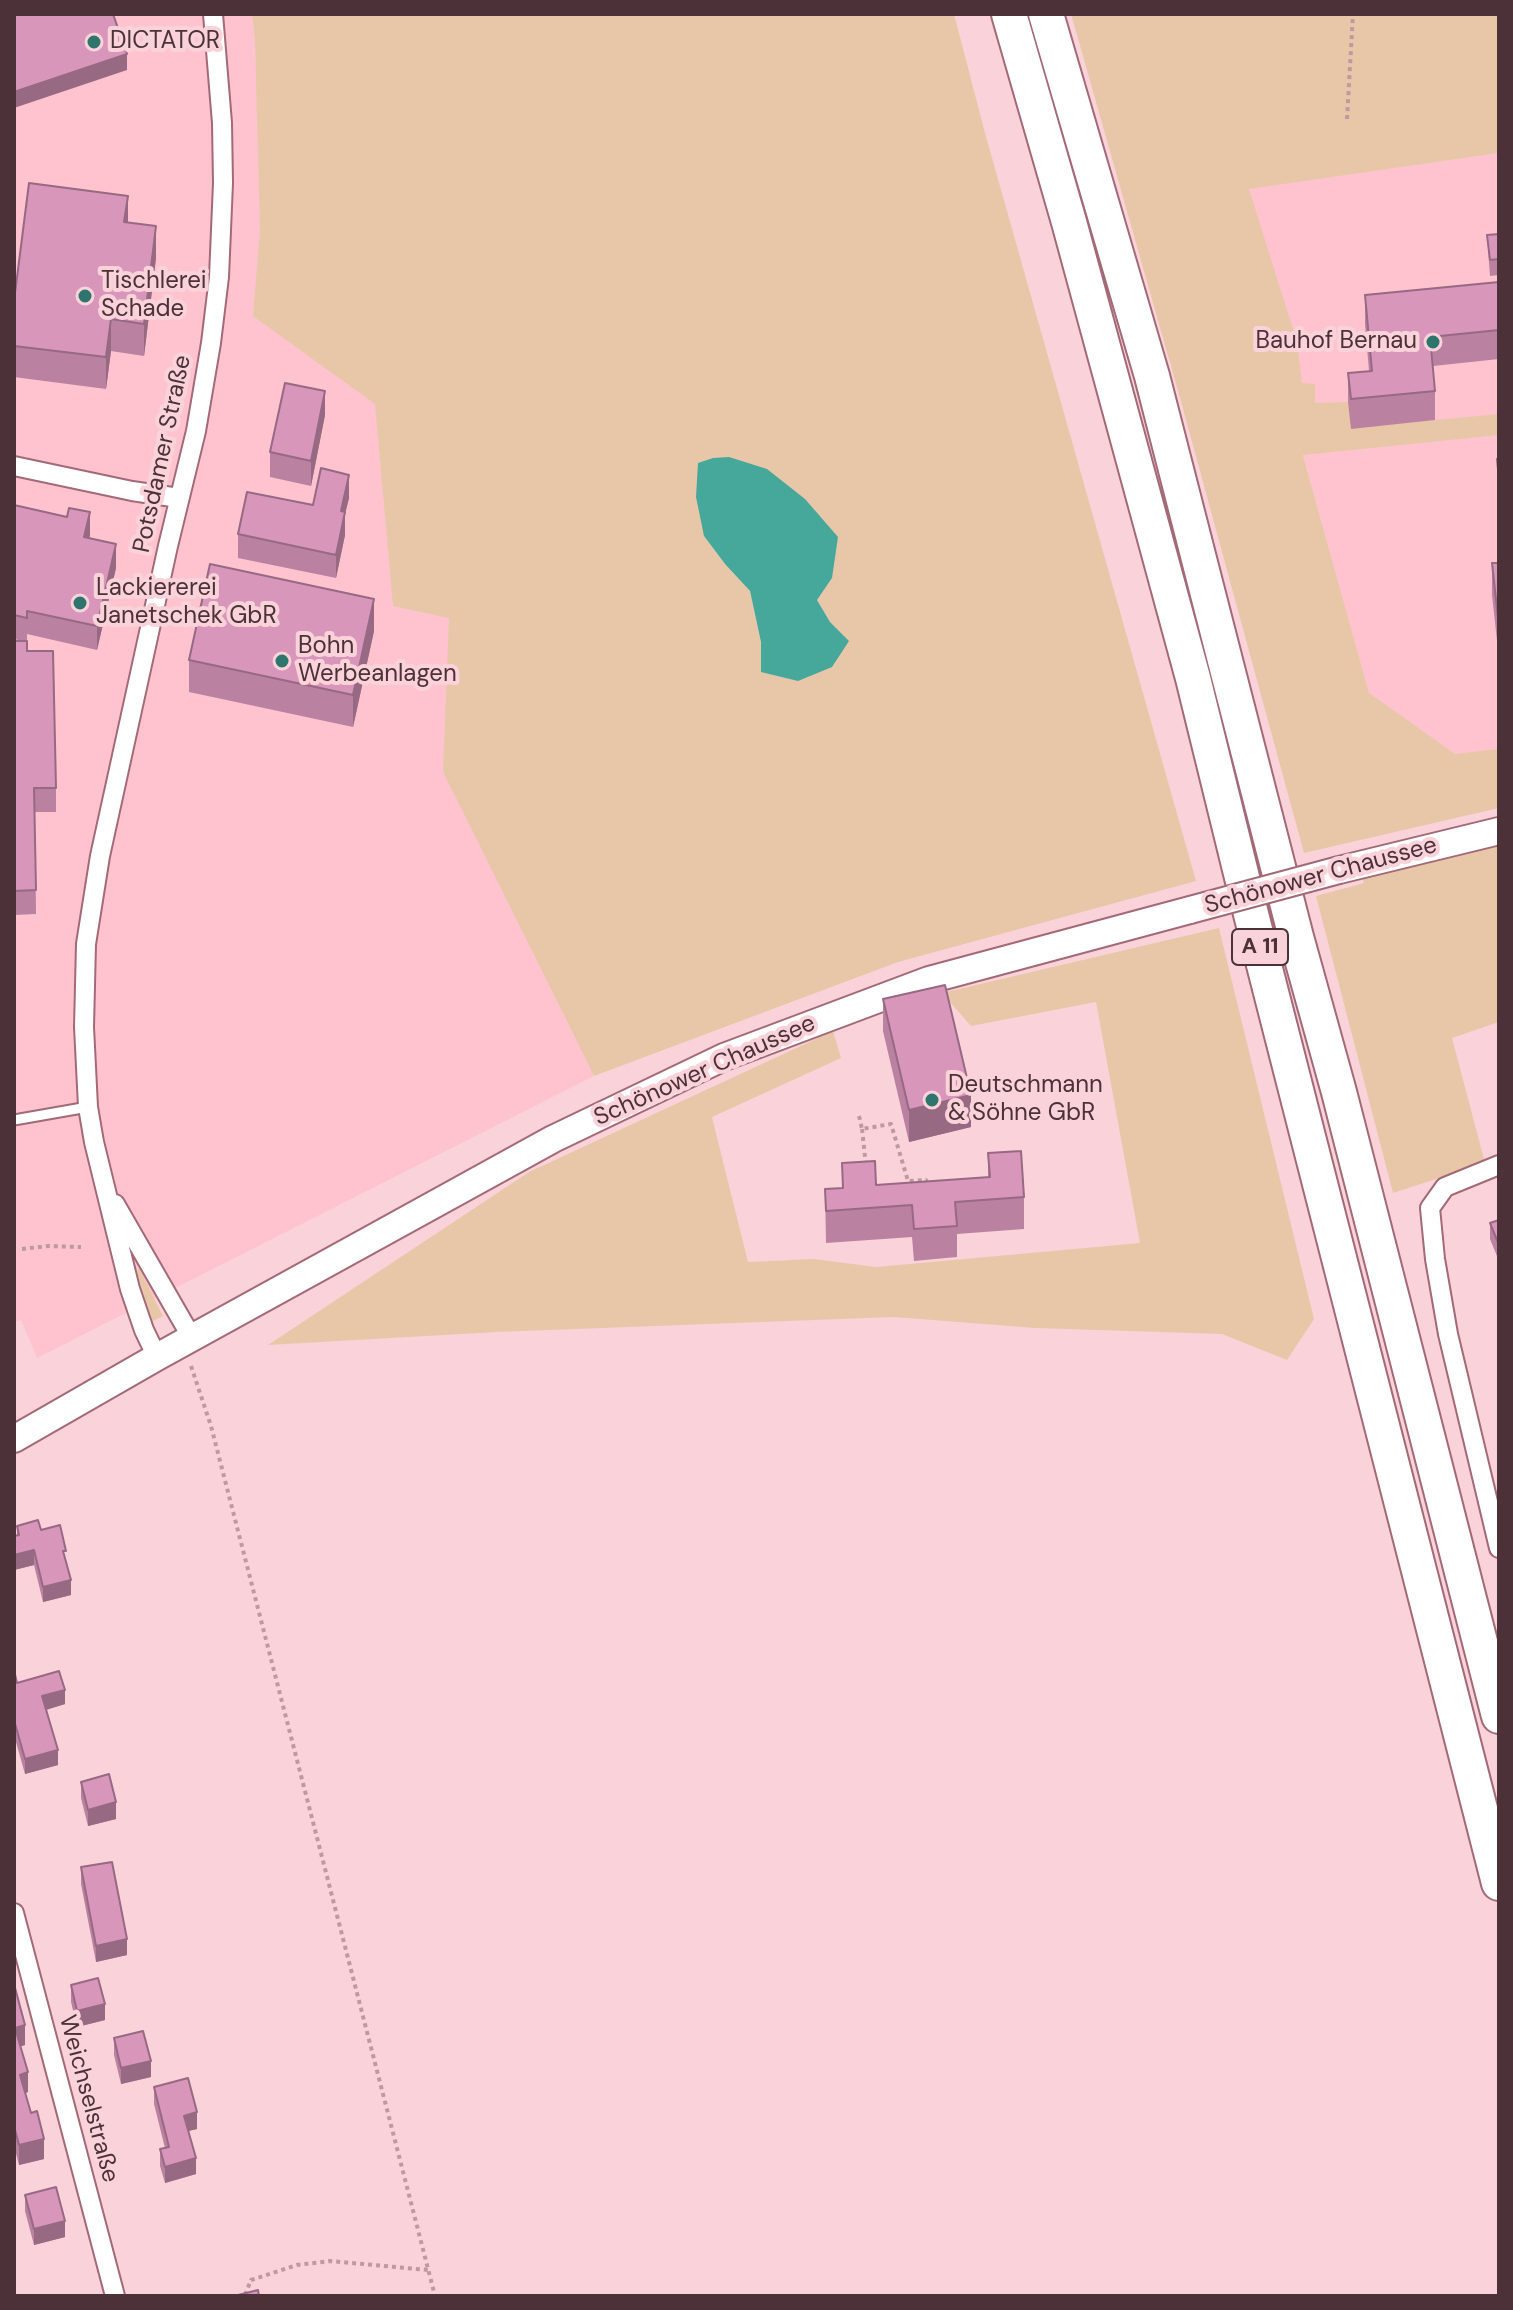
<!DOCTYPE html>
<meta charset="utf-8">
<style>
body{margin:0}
#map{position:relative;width:1513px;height:2310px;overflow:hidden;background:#fad2da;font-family:"DM Sans",sans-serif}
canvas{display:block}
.frame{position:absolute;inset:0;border:16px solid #4c3238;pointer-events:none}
</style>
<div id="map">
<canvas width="1513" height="2310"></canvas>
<div class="frame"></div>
</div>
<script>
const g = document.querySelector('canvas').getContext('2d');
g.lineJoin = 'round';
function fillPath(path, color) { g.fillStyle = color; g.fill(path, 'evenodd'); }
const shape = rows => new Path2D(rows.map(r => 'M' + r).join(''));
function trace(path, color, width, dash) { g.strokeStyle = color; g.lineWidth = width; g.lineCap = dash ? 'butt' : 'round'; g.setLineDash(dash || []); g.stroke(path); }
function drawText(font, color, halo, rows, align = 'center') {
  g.font = font + ' "DM Sans",sans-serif'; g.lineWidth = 8; g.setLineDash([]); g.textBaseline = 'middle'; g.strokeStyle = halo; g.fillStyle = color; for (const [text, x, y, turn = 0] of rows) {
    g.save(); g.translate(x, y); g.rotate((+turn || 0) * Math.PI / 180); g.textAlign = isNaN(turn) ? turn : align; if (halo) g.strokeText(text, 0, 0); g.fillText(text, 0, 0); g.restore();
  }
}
const built = shape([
 [14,14,935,14,443,772,594,1076,37,1358,21,1320,14,1322],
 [1499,153,1499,808,1369,694,1303,454,1249,188]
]);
const green = shape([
 [252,14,954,14,985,133,1196,881,898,962,594,1076,443,772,449,618,393,606,375,404,253,316,260,230,255,40],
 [704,536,832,578,817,600,830,622,849,641,761,671,761,642,750,591,725,564],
 [1071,14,1499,14,1499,153,1249,189,1297,342,1302,383,1315,384,1315,403,1348,402,1351,428,1499,414,1499,435,1303,455,1369,693,1455,754,1499,749,1499,808,1304,853,1182,405],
 [1499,843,1499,1022,1452,1038,1485,1163,1393,1193,1316,896,1364,883,1362,876],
 [1219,928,1314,1319,1287,1360,1222,1334,1035,1328,894,1317,497,1332,268,1345,529,1172,833,1031,841,1058,712,1117,748,1262,814,1259,876,1267,1140,1243,1096,1002,971,1026,942,993],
 [139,1268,163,1316,151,1322,145,1308,137,1271]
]);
const water = shape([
 [729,457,767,469,805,499,838,537,832,578,817,600,830,622,849,641,832,667,798,681,761,672,761,642,750,591,725,564,704,536,696,497,698,463,713,458]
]);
const path = shape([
 [1347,119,1353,14],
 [859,1116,862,1129,891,1124,908,1181,926,1180,927,1185],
 [862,1129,866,1166],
 [22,1249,48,1246,81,1247],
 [191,1366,211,1426,435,2296],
 [245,2295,251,2280,297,2265,330,2261,428,2270]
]);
const lane = shape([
 [14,1120,88,1107]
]);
const street = shape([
 [14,466,132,491,179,498],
 [1499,1165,1445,1187,1430,1208,1435,1259,1448,1334,1499,1548],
 [115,1204,192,1338],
 [157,1357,144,1330,130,1289,94,1142,88,1107,84,1027,86,944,100,856,168,546,196,431,211,343,219,277,223,183,222,123,213,14],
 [14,1913,115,2296]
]);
const secondary = shape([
 [1339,870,1499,831],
 [14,1439,157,1357,553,1139,724,1057,929,980,1190,910]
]);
const highway = shape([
 [1009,14,1069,222,1193,678,1251,914,1499,1883],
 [1046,14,1152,376,1296,937,1339,1092,1499,1716]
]);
const secondaryBridge = shape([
 [1190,910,1339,870]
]);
const wall = shape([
 [128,223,156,258,144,356,111,351,106,389,14,377,14,301],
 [1499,234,1499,275,1490,276,1487,235],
 [1499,282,1499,359,1433,366,1435,391,1435,420,1351,429,1348,402,1348,373,1369,371,1365,324,1365,295],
 [325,415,311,486,270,477,270,452],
 [1499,458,1499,511,1497,490,1497,459],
 [349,498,345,514,345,535,336,578,238,558,238,534,313,505],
 [14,505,90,535,89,538,116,568,97,650,27,634,27,651,56,788,56,812,35,812,36,914,14,915,14,641,23,641,14,639],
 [1492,563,1499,563,1499,659,1492,595],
 [374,631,353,727,189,692,189,660],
 [883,999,971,1127,909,1142,883,1031],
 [988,1153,1024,1197,1024,1229,957,1234,957,1257,914,1261,912,1237,826,1243,825,1189,842,1188,842,1163,876,1185,988,1177],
 [1499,1220,1499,1261,1490,1239,1490,1223],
 [17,1526,41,1530,66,1564,71,1595,43,1602,34,1565,14,1570,14,1536,17,1536],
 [14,1670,17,1683,65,1704,46,1710,58,1765,25,1774,14,1735],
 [81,1782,116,1819,88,1826,81,1798],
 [81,1867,127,1955,96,1962,81,1884],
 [14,1984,25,2045,21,2046,28,2092,25,2093,44,2159,19,2165,14,2146],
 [71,1985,105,2020,77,2027,71,2002],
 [114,2038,151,2077,121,2084,114,2055],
 [154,2087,197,2129,188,2131,196,2174,165,2183,160,2166,160,2149,165,2148,154,2104],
 [25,2195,65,2237,34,2245,25,2211]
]);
const shadedWall = shape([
 [127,54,127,70,14,108,14,92],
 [128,196,128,228,124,222],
 [156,226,156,258,144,356,144,324],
 [111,319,111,351,106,389,106,357],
 [325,391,325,415,311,486,311,461],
 [349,475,349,498,345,514,345,535,336,578,336,555,341,511],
 [90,512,90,535,84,561,84,537],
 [116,544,116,568,97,650,97,626],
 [374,599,374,631,353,727,353,695],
 [971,1095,971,1127,909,1142,909,1110],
 [34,1550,34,1565,14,1570,14,1555],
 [71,1580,71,1595,43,1602,43,1587],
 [65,1690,65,1704,42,1711,42,1696],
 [58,1750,58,1765,25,1774,25,1759],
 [116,1802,116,1819,88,1826,88,1810],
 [127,1939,127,1955,96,1962,96,1946],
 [105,2004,105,2020,77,2027,77,2011],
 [25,2025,25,2045,15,2048,15,2028],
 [151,2061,151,2077,121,2084,121,2068],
 [28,2072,28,2092,20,2095,20,2075],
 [197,2112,197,2129,184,2132,184,2116],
 [44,2139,44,2159,19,2165,19,2145],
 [196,2158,196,2174,165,2183,165,2167],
 [65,2221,65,2237,34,2245,34,2229]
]);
const building = shape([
 [14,14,113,14,127,54,14,92,14,14],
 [29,183,128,196,124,222,156,226,144,324,111,319,106,357,14,346,14,301,29,183],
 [1499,234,1499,259,1490,260,1487,235,1499,234],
 [1499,282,1499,330,1430,337,1435,391,1351,399,1348,373,1372,371,1365,295,1499,282],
 [285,383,325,391,311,461,270,452,285,383],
 [1499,458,1499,480,1497,459,1499,458],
 [321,468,349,475,341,511,345,512,336,555,238,534,247,492,313,505,321,468],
 [14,505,67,517,69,508,90,512,84,537,116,544,97,626,27,611,27,618,14,615,14,505],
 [1492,563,1499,563,1499,627,1492,563],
 [210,564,374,599,353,695,189,660,210,564],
 [14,641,27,641,27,651,53,651,56,788,34,788,36,890,14,891,14,641],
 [945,985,971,1095,909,1110,883,999,945,985],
 [1021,1151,1024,1197,955,1202,957,1226,914,1229,912,1205,826,1211,825,1189,843,1188,842,1163,875,1161,876,1185,990,1177,988,1153,1021,1151],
 [1499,1220,1499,1245,1490,1223,1499,1220],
 [38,1520,41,1530,60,1525,66,1551,63,1551,71,1580,43,1587,34,1550,14,1555,14,1536,19,1535,17,1526,38,1520],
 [14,1670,17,1683,59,1671,65,1690,42,1696,58,1750,25,1759,14,1720,14,1670],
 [109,1774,116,1802,88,1810,81,1782,109,1774],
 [112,1862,127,1939,96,1946,81,1867,112,1862],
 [98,1978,105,2004,77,2011,71,1985,98,1978],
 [14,1984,25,2025,15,2028,28,2072,20,2075,31,2113,37,2111,44,2139,19,2145,14,2126,14,1984],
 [143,2031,151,2061,121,2068,114,2038,143,2031],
 [188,2078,197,2112,184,2116,196,2158,165,2167,160,2149,169,2147,154,2087,188,2078],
 [56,2187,65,2221,34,2229,25,2195,56,2187],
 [258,2290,259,2296,234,2296,258,2290]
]);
const markers = [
 [94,42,8,"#2e756d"],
 [85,296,8,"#2e756d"],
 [1433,342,8,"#2e756d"],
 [80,603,8,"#2e756d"],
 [282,661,8,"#2e756d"],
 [932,1100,8,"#2e756d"]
];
const shields = [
 [1260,947,56]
];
const shieldNames = [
 ["A 11",1260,947]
];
const poiNames = [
 ["DICTATOR",110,42],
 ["Tischlerei",101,282],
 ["Schade",101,310],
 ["Bauhof Bernau",1417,342,"right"],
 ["Lackiererei",96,589],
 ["Janetschek GbR",96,617],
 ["Bohn",298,647],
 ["Werbeanlagen",298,675],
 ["Deutschmann",948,1086],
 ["& Söhne GbR",948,1114]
];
const streetNames = [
 ["Potsdamer Straße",163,454,-78],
 ["Schönower Chaussee",1321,876,-15],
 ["Schönower Chaussee",705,1071,-24],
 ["Weichselstraße",88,2099,75]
];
fillPath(built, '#fec3cf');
fillPath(green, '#e8c7a8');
fillPath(water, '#46a79b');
trace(lane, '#a36977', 13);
trace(street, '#a36977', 22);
trace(secondary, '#a36977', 30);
trace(highway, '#a36977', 38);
trace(path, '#bd9aa1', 4, [4, 4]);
trace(lane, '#fff', 9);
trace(street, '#fff', 18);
trace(secondary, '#fff', 26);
trace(highway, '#fff', 34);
trace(secondaryBridge, '#a36977', 30, []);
trace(secondaryBridge, '#fff', 26);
fillPath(wall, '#ba81a1');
fillPath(shadedWall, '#976983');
fillPath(building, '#d896bb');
trace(building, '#976983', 2);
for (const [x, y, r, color] of markers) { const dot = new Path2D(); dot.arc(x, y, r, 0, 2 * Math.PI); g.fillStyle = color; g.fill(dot); trace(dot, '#fad2da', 3); }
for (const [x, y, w] of shields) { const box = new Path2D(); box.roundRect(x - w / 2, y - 18, w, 36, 6); g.fillStyle = '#fad2da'; g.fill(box); trace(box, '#4c3238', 2); }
drawText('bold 22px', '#4c3238', null, shieldNames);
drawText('24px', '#4c3238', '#fad2da', poiNames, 'left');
drawText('24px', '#4c3238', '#fad2da', streetNames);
</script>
